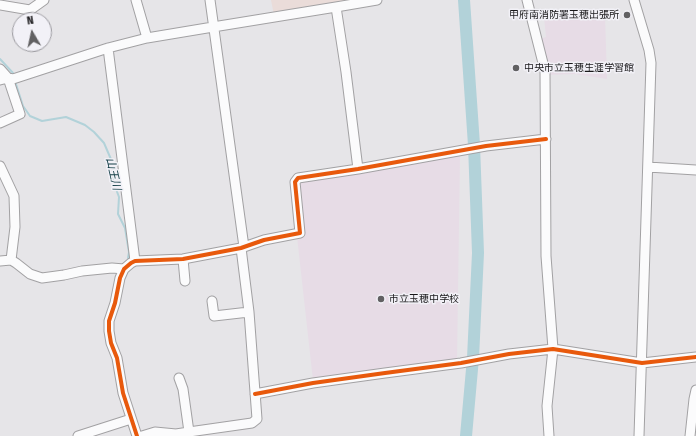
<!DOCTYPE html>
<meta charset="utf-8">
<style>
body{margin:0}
#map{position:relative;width:696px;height:436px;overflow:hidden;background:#e6e5e8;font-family:"Fira Sans Condensed",sans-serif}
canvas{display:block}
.north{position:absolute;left:12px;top:12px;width:40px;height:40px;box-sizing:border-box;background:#f2f1f7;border:1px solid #9b9a9f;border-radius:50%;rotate:351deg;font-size:11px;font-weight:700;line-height:16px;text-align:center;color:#19181a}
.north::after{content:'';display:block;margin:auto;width:14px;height:18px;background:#616062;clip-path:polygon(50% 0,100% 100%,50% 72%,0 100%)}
</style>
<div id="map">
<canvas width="696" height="436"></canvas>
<div class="north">N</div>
</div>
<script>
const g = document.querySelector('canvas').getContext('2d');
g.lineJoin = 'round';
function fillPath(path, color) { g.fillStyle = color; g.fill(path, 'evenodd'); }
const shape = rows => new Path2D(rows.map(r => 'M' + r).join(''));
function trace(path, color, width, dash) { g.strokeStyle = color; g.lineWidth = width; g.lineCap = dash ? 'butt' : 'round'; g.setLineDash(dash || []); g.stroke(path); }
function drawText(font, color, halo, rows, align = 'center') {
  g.font = font + ' "Fira Sans Condensed","Noto Sans JP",sans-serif'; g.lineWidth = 3; g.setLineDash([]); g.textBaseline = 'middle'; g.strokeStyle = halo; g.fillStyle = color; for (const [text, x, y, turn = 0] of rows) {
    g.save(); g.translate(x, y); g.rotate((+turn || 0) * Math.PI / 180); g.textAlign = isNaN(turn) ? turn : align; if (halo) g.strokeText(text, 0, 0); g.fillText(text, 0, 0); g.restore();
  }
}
const commercial = shape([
 [271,0,377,0,274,15]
]);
const education = shape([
 [605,15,607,79,575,74,545,75,537,40,546,37,544,17],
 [460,154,457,362,313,380,297,236,298,181]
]);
const stream = shape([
 [0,59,13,73,14,77],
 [15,81,23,106,30,116,42,121,66,117,85,125,94,132,104,143,113,164,113,181,119,197,118,214,125,228,129,252,128,258]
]);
const river = shape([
 [464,0,474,145,478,253,473,358,466,436]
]);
const minor = shape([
 [136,0,147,38],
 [210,0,244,247],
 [527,0,545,71,546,256,553,349,547,406,549,436],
 [634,0,649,50,651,63,639,436],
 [0,5,30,10,44,0],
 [336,7,346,72,358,169],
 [108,48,135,261],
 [0,69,8,78,20,114,0,123],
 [0,80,8,78,13,79,108,48,147,38,213,27,336,7,377,0],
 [0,166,14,196,15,227,11,260],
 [648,167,696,170],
 [183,259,185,281],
 [0,261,11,260,16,263,30,274,42,278,64,275,82,271,112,268,124,269],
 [212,301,214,316,249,312],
 [179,378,183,389,189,432,252,423,257,419,249,312,241,248],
 [255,394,313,383,385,373,461,363,509,354,553,349,642,363,696,357],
 [78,436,131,419],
 [137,436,123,393,117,358,111,343,109,331,109,321,115,303,120,278,124,269,131,263,135,261,183,259,241,248,264,240,300,233,295,182,298,178,358,169,486,146,546,139],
 [142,436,155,432,176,434,189,432],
 [690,436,694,399,696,390]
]);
const cycleway = shape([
 [255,394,313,383,385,373,461,363,509,354,553,349,642,363,696,357],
 [137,436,123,393,117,358,111,343,109,331,109,321,115,303,120,278,124,269,131,263,135,261,183,259,241,248,264,240,300,233,295,182,298,178,358,169,486,146,546,139]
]);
const markers = [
 [627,15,4,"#616062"],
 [516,68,4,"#616062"],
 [381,299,4,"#616062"]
];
const poiNames = [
 ["甲府南消防署玉穂出張所",619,15,"right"],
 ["中央市立玉穂生涯学習館",524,68],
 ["市立玉穂中学校",389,299]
];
const waterNames = [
 ["山王川",113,174,77]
];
fillPath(commercial, '#eadcd9');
fillPath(education, '#e7dce6');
trace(stream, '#b2d2d9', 2);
trace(river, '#b2d2d9', 12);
trace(minor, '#a2a1a3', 11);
trace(minor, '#fbfbfc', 9);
trace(cycleway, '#e8590c', 4);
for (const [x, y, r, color] of markers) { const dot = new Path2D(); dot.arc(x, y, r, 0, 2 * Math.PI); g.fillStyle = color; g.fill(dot); trace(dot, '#f2f1f7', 1.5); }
drawText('10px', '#19181a', '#f2f1f7', poiNames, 'left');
drawText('italic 11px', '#164048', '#f2f1f7', waterNames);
</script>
